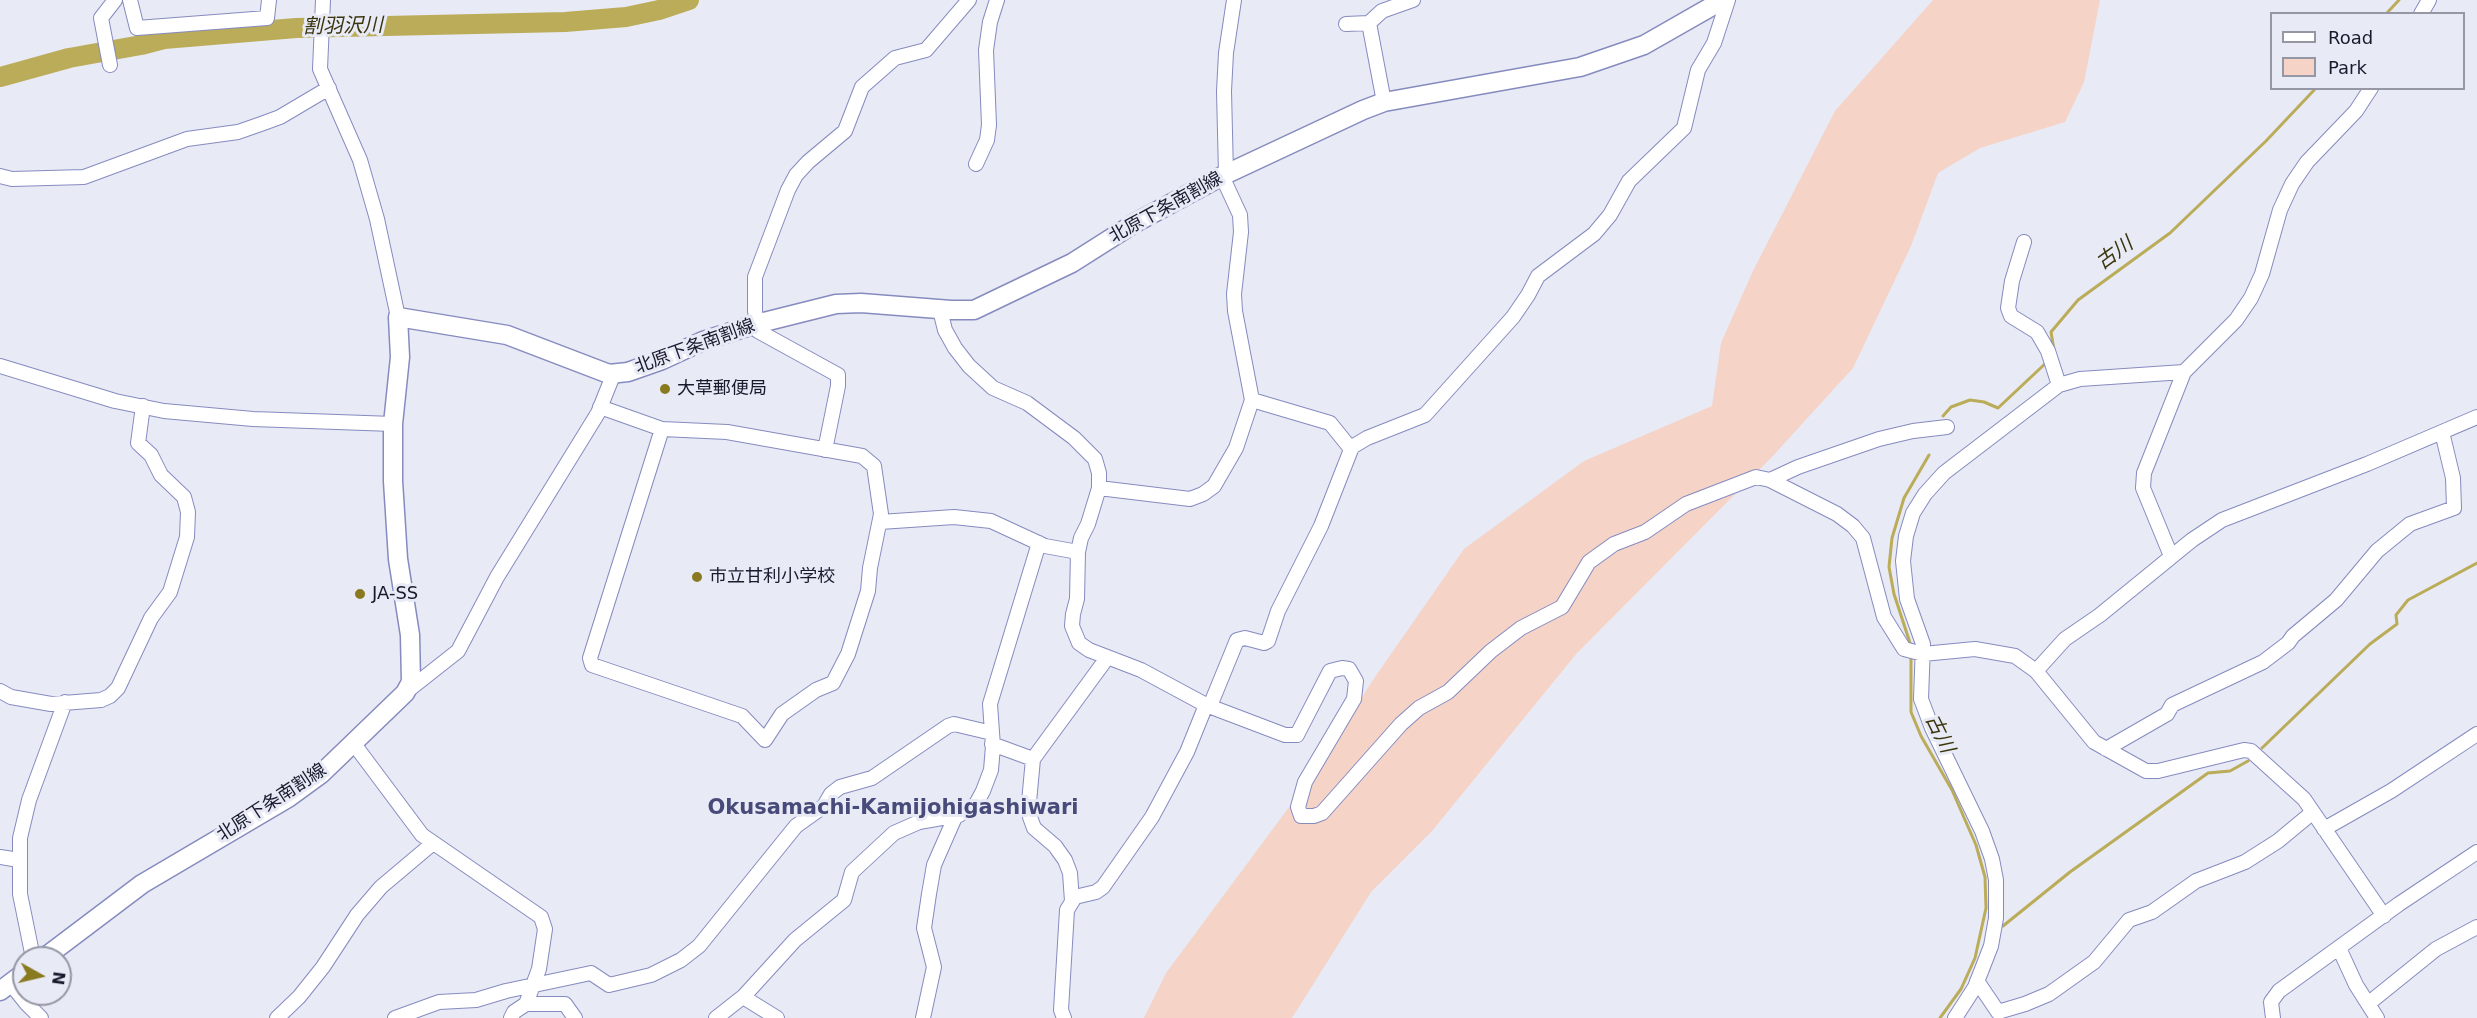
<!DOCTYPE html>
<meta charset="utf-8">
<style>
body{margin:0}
#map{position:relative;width:2477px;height:1018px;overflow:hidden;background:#e8eaf5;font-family:"DejaVu Sans",sans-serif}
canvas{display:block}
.legend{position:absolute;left:2270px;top:12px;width:195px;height:78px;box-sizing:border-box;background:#e8eaf5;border:2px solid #9597a5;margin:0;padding:8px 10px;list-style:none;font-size:18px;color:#191a2e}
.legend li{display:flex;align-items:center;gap:12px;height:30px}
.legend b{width:30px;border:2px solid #9597a5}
.north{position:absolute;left:12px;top:946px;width:60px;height:60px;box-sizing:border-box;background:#e8eaf5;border:2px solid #9597a5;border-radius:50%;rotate:98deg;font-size:16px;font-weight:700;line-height:24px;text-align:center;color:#191a2e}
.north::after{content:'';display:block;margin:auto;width:21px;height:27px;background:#897a1f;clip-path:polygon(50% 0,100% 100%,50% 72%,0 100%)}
</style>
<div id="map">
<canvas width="2477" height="1018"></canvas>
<ul class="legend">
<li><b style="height:8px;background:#fff"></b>Road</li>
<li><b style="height:16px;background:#f5d3c7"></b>Park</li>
</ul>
<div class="north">N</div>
</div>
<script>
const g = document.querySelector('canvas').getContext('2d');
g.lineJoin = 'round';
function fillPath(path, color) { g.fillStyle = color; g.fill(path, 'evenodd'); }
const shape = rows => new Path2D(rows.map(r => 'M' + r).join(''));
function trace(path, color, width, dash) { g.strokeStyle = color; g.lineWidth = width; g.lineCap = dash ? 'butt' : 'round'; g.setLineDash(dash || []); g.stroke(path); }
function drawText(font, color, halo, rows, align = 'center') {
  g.font = font + ' "DejaVu Sans","Noto Sans JP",sans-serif'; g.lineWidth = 6; g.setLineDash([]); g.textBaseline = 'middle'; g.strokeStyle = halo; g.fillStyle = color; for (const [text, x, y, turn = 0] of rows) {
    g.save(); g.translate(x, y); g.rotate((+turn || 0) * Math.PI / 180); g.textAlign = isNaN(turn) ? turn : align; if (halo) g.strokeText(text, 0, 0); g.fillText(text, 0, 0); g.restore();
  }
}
const green = shape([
 [1933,0,2100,0,2084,82,2065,122,1980,148,1938,173,1911,246,1853,368,1771,458,1577,653,1432,831,1371,892,1292,1018,1144,1018,1166,973,1304,787,1375,677,1464,549,1584,461,1712,406,1721,343,1753,271,1835,111]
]);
const stream = shape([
 [2386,14,2399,0],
 [2054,350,2051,332,2078,300,2170,233,2266,141,2316,88],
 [1943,416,1951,407,1970,400,1984,402,1998,408,2047,362],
 [1911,646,1894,594,1889,567,1892,538,1904,498,1929,455],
 [1911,655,1911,712,1921,736,1952,790,1976,845,1985,877,1986,908,1975,958,1961,989,1940,1018],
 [2262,748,2370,644,2397,624,2396,615,2408,600,2477,563],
 [1998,925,2003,926,2070,872,2208,773,2230,771,2248,761]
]);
const river = shape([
 [0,77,69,58,141,45,164,39,296,28,565,22,626,17,659,10,689,0]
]);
const minor = shape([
 [130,0,137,28,267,18,269,0],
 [323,0,320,69,360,160,377,219,398,317],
 [2421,14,2429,0],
 [1346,24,1369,23],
 [110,65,101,18,115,0],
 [1384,102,1369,23,1382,11,1413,0],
 [976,164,987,140,989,125,986,50,990,22,997,0],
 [1226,174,1224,91,1226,53,1234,0],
 [0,176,12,179,84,177,187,139,238,132,261,124,280,117,329,88],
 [2024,242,2012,281,2008,308,2011,316,2037,332,2048,351,2059,385],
 [940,310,945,330,955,348,969,366,993,388,1027,403,1074,438,1095,459,1099,473,1099,488,1088,524,1081,538,1078,552,1077,599,1073,614,1072,626,1079,643,1089,650,1141,670,1206,705,1285,735,1297,735,1299,731,1330,671,1342,668,1349,669,1356,681,1354,699,1305,782,1298,807,1301,816,1314,816,1322,813,1401,724,1419,708,1448,692,1491,651,1521,628,1562,607,1589,562,1614,544,1645,532,1686,504,1756,477,1770,480,1837,514,1853,526,1863,538,1884,617,1904,649,1923,654,1975,649,2015,656,2036,671,2094,742,2146,771,2158,771,2244,750,2251,751,2304,799,2384,916],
 [0,366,115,401,164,411,253,419,393,424],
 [1252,400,1330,423,1351,449],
 [600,407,662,429,727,432,862,456,874,466,881,514,870,568,868,591,848,654,833,683,816,690,782,714,765,740,742,716,592,665,590,658,662,429],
 [825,450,838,386,838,375,758,331,755,311,755,277,788,190,796,175,808,162,845,131,862,87,895,58,926,50,969,0],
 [1770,480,1798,467,1879,439,1913,431,1947,427],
 [1099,488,1190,499,1203,494,1214,486,1236,448,1252,400,1235,311,1234,294,1241,232,1240,215,1222,176],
 [880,522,954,517,991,521,1045,546,1078,552],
 [2171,556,2143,488,2144,473,2184,372,2236,320,2251,298,2262,274,2280,210,2292,184,2307,162,2356,111,2371,88],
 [2036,671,2065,639,2100,615,2192,540,2222,520,2367,464,2477,417],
 [0,691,11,697,51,704,101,700,110,696,118,688,151,618,170,592,187,537,188,512,184,497,161,475,151,455,138,443,143,406],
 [406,692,458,651,497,577,598,413,614,373],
 [1210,706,1237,640,1245,638,1264,643,1268,641,1278,611,1321,526,1352,447,1367,438,1425,415,1513,317,1528,295,1538,276,1594,234,1610,215,1629,181,1684,128,1698,70,1714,43,1728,0],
 [354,744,422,835,541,917,545,929,539,969,526,1004],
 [992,744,1033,759],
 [2106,749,2167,714,2172,705,2263,662,2288,643,2293,636,2336,600,2377,551,2410,524,2454,508,2453,478,2442,432],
 [2324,829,2391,791,2477,734],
 [0,857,19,860],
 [1072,901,1070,873,1065,860,1055,846,1034,828,1030,817,1029,802,1033,759,1107,658],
 [2339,948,2356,985,2377,1018],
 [33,958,20,894,20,838,29,800,65,702],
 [1977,981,1998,1012,2025,1004,2049,994,2094,962,2129,920,2152,912,2196,881,2245,862,2278,841,2313,812],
 [10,983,26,1003,41,1018],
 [743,997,777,1018],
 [2369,1003,2436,949,2477,927],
 [277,1018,299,997,323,967,357,915,381,887,432,844],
 [395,1018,439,1002,476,1000,506,991,591,973,609,985,651,975,681,960,699,946,796,826,824,806,831,794,840,787,872,778,948,726,954,724,992,733],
 [511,1018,514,1012,526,1004,565,1004,575,1018],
 [716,1018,744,996,795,940,844,900,852,872,894,833,919,822,959,815,976,804,983,791,991,770,993,746,990,704,1039,543],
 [923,1018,934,967,924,928,929,894,934,865,956,815],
 [1064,1018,1061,1010,1067,910,1075,897,1096,892,1103,887,1152,817,1187,752,1206,705],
 [1955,1018,1975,987,1991,946,1996,918,1996,880,1992,859,1982,831,1932,728,1921,699,1923,644,1907,599,1903,561,1906,536,1913,513,1925,494,1944,473,2059,385,2080,379,2184,372],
 [2273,1018,2271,1002,2279,991,2399,904,2477,852]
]);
const major = shape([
 [44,958,142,884,288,798,321,774,405,693,411,682,410,635,398,559,393,481,393,424,400,357,398,317,507,335,609,374,628,372,662,360,703,341,756,324,836,304,861,303,951,310,974,310,1072,263,1135,223,1222,176,1363,110,1384,102,1580,67,1644,45,1723,0],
 [0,991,24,973]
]);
const markers = [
 [665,389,6,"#897a1f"],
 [697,577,6,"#897a1f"],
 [360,594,6,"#897a1f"]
];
const streetNames = [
 ["北原下条南割線",1166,208,-29],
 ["北原下条南割線",695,347,-20],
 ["北原下条南割線",272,803,-33]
];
const poiNames = [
 ["大草郵便局",677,389],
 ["市立甘利小学校",709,577],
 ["JA-SS",372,594]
];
const waterNames = [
 ["割羽沢川",343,27,-1],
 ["古川",2115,254,-36],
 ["古川",1939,734,64]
];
const quarterNames = [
 ["Okusamachi-Kamijohigashiwari",893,809]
];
fillPath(green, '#f5d3c7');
trace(stream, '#baac58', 3);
trace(river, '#baac58', 20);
trace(minor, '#868bbf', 16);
trace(major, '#868bbf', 21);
trace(minor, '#fff', 14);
trace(major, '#fff', 18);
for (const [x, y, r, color] of markers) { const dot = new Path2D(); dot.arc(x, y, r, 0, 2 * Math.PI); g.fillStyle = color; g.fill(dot); trace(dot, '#e8eaf5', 2); }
drawText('18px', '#191a2e', '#e8eaf5', streetNames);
drawText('18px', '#191a2e', '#e8eaf5', poiNames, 'left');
drawText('italic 20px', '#3b350f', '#e8eaf5', waterNames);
drawText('bold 21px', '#484b7a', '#e8eaf5', quarterNames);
</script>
